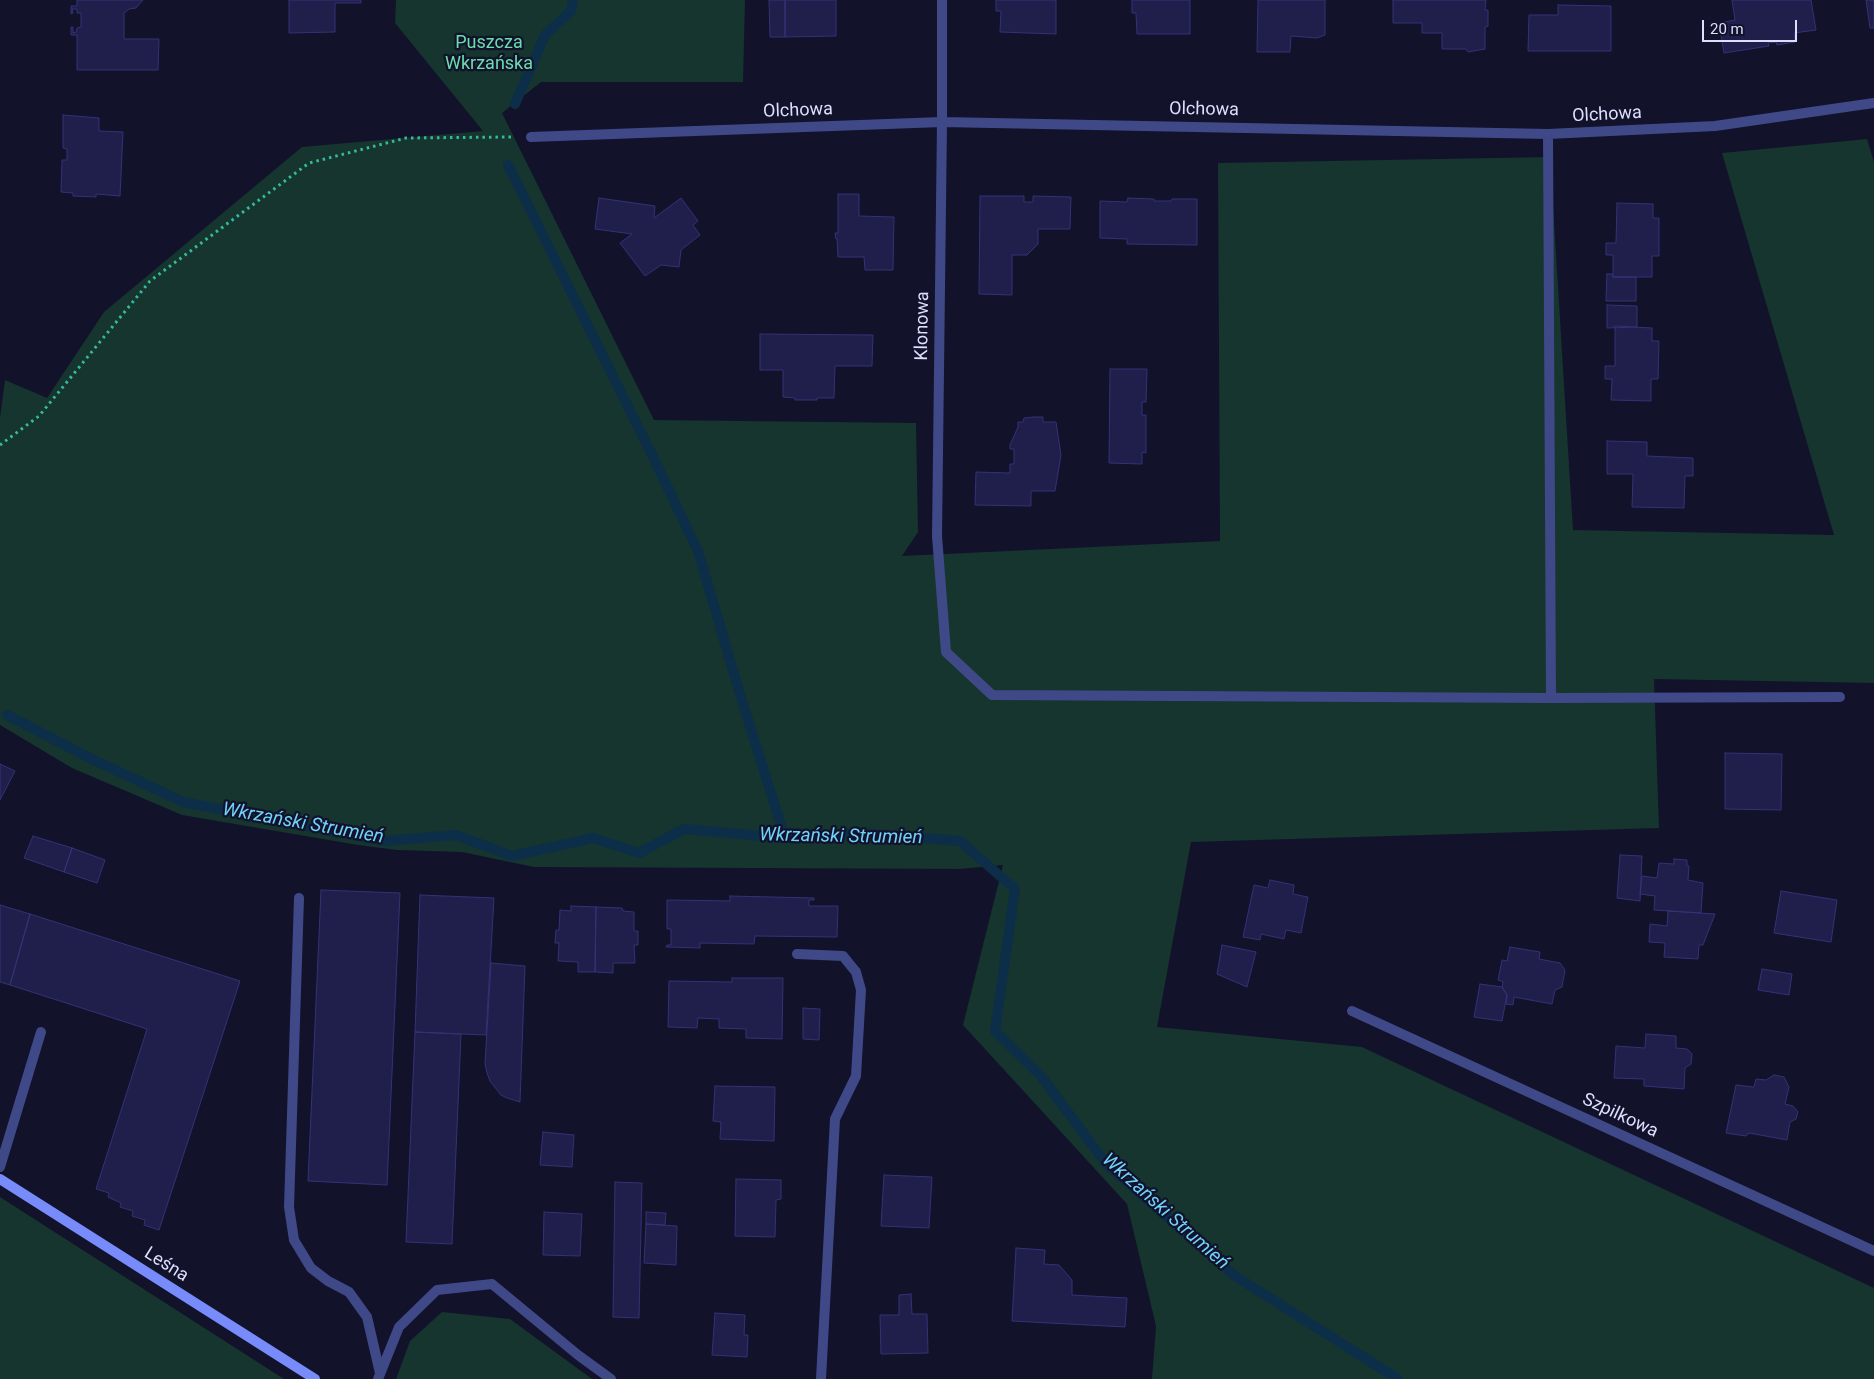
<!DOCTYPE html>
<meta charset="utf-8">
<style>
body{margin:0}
#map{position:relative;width:1874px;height:1379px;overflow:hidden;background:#12122b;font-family:Roboto,sans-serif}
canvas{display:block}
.scale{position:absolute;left:1702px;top:20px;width:95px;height:22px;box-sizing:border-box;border:2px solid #dddffe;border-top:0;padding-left:6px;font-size:15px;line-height:18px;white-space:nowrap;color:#dddffe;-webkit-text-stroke:4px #12122b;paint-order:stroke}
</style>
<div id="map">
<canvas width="1874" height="1379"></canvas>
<div class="scale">20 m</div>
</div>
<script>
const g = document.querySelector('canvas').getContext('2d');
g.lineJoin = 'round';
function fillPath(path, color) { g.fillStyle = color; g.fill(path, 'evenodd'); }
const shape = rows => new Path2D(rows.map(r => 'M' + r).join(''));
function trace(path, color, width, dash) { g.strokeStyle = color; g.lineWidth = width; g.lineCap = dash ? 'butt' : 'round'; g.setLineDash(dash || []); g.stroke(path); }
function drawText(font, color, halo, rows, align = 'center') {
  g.font = font + ' Roboto,sans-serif'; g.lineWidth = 4.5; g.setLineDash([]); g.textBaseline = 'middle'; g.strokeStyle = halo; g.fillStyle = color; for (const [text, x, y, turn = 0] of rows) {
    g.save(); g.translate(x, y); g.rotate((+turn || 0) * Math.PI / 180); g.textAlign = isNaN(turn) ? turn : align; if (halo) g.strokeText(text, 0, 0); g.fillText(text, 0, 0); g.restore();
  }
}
const green = shape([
 [396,0,745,0,743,82,541,82,502,113,654,420,916,423,918,532,902,556,1220,541,1218,163,1550,157,1573,530,1834,535,1722,153,1867,139,1874,162,1874,683,1654,679,1659,828,1191,842,1157,1027,1362,1047,1874,1288,1874,1379,1152,1379,1156,1326,1127,1204,963,1025,1003,865,959,869,534,867,462,852,397,850,358,845,182,815,72,768,0,725,0,418,5,380,47,398,104,312,302,147,483,131,395,23],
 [0,1197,284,1379,0,1379],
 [442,1312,510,1319,592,1379,396,1379,410,1341]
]);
const stream = shape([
 [515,104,545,35,571,11,573,0],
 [508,165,656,463,698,551,739,691,785,838],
 [7,715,92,759,183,802,384,841,456,835,512,856,593,838,639,853,684,829,785,838,862,833,960,841,1015,889,995,1031,1041,1076,1107,1165,1235,1276,1398,1379]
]);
const building = shape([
 [77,0,143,0,136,8,129,9,124,13,124,39,159,39,158,70,77,70,77,35,71,35,71,27,73,27,73,33,76,32,77,28,81,27,81,13,77,13,77,9,72,9,73,13,71,14,71,6,77,6,77,0],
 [289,0,361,0,361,3,335,3,335,32,289,33,289,0],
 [769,0,785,0,785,37,770,37,769,0],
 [785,0,836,0,836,36,785,37,785,0],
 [996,0,1056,0,1056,34,1000,32,1001,11,996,11,996,0],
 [1132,0,1190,0,1190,34,1137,34,1136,13,1132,13,1132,0],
 [1258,0,1325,0,1325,35,1317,38,1291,36,1290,52,1257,52,1258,0],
 [1393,0,1486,0,1485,10,1488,10,1488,26,1485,27,1485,49,1468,52,1466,49,1442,49,1442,33,1422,33,1422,23,1393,23,1393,0],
 [1732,0,1811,0,1816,30,1794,33,1795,42,1777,45,1776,42,1768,43,1769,46,1724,53,1719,23,1735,20,1732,0],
 [1866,0,1874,0,1874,28,1870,28,1866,0],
 [1558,5,1611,6,1611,51,1528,51,1529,15,1558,15,1558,5],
 [63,115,99,118,99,131,123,132,120,196,96,194,96,197,73,196,73,193,61,192,62,160,67,160,67,149,63,148,63,115],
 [838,194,859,194,859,216,894,217,893,270,865,270,864,257,838,257,837,239,836,239,835,233,838,233,838,194],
 [980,196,1024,196,1024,202,1033,202,1033,196,1071,197,1070,229,1038,229,1038,244,1027,255,1012,255,1012,295,979,294,980,196],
 [599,198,655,206,654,218,681,198,698,221,693,225,700,235,681,250,679,267,661,265,645,276,620,243,632,234,595,229,599,198],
 [1128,198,1154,199,1154,201,1171,201,1172,199,1197,199,1197,245,1127,244,1127,239,1100,238,1100,201,1127,202,1128,198],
 [1617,203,1653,204,1653,218,1659,218,1659,256,1652,256,1652,277,1613,277,1613,255,1606,255,1606,243,1616,243,1617,203],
 [1607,274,1612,274,1613,277,1636,277,1636,301,1606,301,1607,274],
 [1607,305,1637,306,1637,327,1607,328,1607,305],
 [1615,326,1652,328,1652,341,1659,341,1658,379,1651,379,1651,401,1611,400,1612,379,1605,379,1605,366,1615,366,1615,326],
 [760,334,873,335,872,366,835,366,834,398,817,398,817,400,795,400,795,398,783,397,783,370,760,370,760,334],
 [1110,369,1147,369,1146,402,1142,402,1142,415,1146,415,1146,453,1142,452,1142,464,1109,463,1110,369],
 [1034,417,1043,417,1043,422,1056,422,1061,455,1055,491,1031,491,1031,506,975,505,976,472,1010,473,1010,464,1014,464,1014,449,1010,449,1010,445,1018,427,1018,422,1023,422,1024,418,1034,417],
 [1607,441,1647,442,1647,456,1693,458,1693,476,1685,476,1684,508,1632,507,1633,474,1607,474,1607,441],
 [1725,753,1782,754,1781,810,1725,809,1725,753],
 [0,764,15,771,0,800,0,764],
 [33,836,72,848,64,872,24,858,33,836],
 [72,848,105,860,97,883,64,872,72,848],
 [1620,855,1642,856,1640,901,1617,898,1620,855],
 [1674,859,1687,860,1687,866,1689,866,1688,880,1703,883,1701,913,1654,910,1655,896,1640,894,1642,876,1657,878,1659,863,1674,864,1674,859],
 [1270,880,1294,885,1293,894,1308,897,1301,933,1286,930,1284,939,1261,934,1260,940,1243,937,1254,885,1268,888,1270,880],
 [321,890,400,893,387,1185,308,1181,321,890],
 [1781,891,1837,900,1831,942,1774,933,1781,891],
 [420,895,494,898,486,1035,415,1032,420,895],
 [730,896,814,898,814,900,809,900,809,906,838,906,837,937,755,936,754,944,700,943,700,948,666,947,667,945,671,945,671,929,667,929,667,900,730,901,730,896],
 [0,905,30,914,10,985,0,982,0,905],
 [571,906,596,907,595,972,578,972,578,962,558,961,559,943,555,943,556,930,559,930,560,910,571,911,571,906],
 [596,907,622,908,623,911,634,912,634,931,638,931,638,945,634,945,635,963,613,963,613,973,595,972,596,907],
 [1668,911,1715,914,1703,945,1699,945,1698,959,1664,957,1665,943,1649,942,1650,924,1667,926,1668,911],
 [30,914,240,981,159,1230,144,1225,145,1220,132,1216,133,1211,120,1207,121,1203,108,1197,109,1193,96,1189,147,1029,10,985,30,914],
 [1222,945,1256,952,1247,987,1217,974,1222,945],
 [1510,947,1540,952,1539,959,1560,963,1565,970,1562,987,1555,990,1552,1004,1514,997,1513,1005,1506,1004,1507,995,1502,987,1503,982,1498,980,1502,960,1507,961,1510,947],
 [491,963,525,966,520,1102,507,1098,501,1095,490,1081,487,1073,485,1064,491,963],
 [1762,969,1792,974,1789,995,1758,990,1762,969],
 [732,978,783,978,782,1039,746,1038,746,1029,719,1028,719,1019,698,1018,697,1028,668,1027,669,981,732,982,732,978],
 [1480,984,1502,987,1507,995,1502,1021,1474,1017,1480,984],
 [803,1008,820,1009,819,1040,803,1039,803,1008],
 [415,1032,461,1034,452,1244,406,1242,415,1032],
 [1646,1034,1676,1036,1676,1048,1687,1049,1692,1054,1691,1064,1685,1068,1684,1089,1644,1086,1644,1079,1614,1078,1616,1046,1645,1048,1646,1034],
 [1774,1075,1784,1077,1789,1087,1785,1104,1793,1106,1798,1112,1796,1119,1790,1122,1787,1140,1749,1133,1746,1136,1726,1133,1736,1085,1754,1087,1756,1079,1766,1080,1774,1075],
 [715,1086,775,1087,774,1141,720,1139,721,1122,713,1121,715,1086],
 [543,1132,574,1135,572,1167,540,1165,543,1132],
 [884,1175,932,1177,929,1228,881,1226,884,1175],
 [736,1179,781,1180,781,1199,776,1200,775,1237,735,1236,736,1179],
 [615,1182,642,1183,639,1318,613,1317,615,1182],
 [544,1212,582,1214,580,1256,543,1255,544,1212],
 [646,1212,666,1213,665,1225,646,1224,646,1212],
 [646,1224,677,1226,676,1265,644,1263,646,1224],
 [1016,1248,1045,1250,1044,1264,1059,1265,1072,1280,1072,1295,1127,1298,1125,1327,1012,1321,1016,1248],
 [911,1294,912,1314,927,1314,928,1353,881,1354,880,1315,899,1315,899,1295,911,1294],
 [715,1313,745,1315,744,1335,748,1335,747,1357,712,1355,715,1313]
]);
const path = shape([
 [0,445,39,416,150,281,309,163,406,138,511,137]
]);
const lane = shape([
 [299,898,289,1207,294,1240,311,1268,328,1281,349,1292,367,1317,380,1373],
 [797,954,843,956,856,972,861,990,856,1076,835,1119,821,1379],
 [0,1167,41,1032]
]);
const street = shape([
 [942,0,942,122,937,536,946,652,992,695,1551,698,1840,697],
 [1548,134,1551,698],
 [531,137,942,122,1548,134,1715,126,1874,103],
 [1352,1011,1874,1251],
 [378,1379,399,1327,437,1290,492,1284,578,1355,611,1379]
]);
const secondary = shape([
 [0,1179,315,1379]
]);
const parkNames = [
 ["Puszcza",489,43],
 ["Wkrzańska",489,64]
];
const streetNames = [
 ["Olchowa",1204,110,1],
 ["Olchowa",798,111,-2],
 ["Olchowa",1607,115,-3],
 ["Klonowa",923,326,-89],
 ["Szpilkowa",1620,1116,25],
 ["Leśna",166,1265,32]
];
const waterNames = [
 ["Wkrzański Strumień",303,824,10],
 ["Wkrzański Strumień",841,837,1],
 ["Wkrzański Strumień",1165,1212,42]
];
fillPath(green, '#15352e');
trace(stream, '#0d2e49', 10);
fillPath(building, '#201f4c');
trace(building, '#333277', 1);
trace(path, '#35ba9b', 3, [2.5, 4]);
trace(lane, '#3f4988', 10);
trace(street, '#3f4988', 10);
trace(secondary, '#788bfb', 10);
drawText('18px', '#6adeac', '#12122b', parkNames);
drawText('18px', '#dddffe', '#12122b', streetNames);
drawText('italic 19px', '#6fd2fb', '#12122b', waterNames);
</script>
